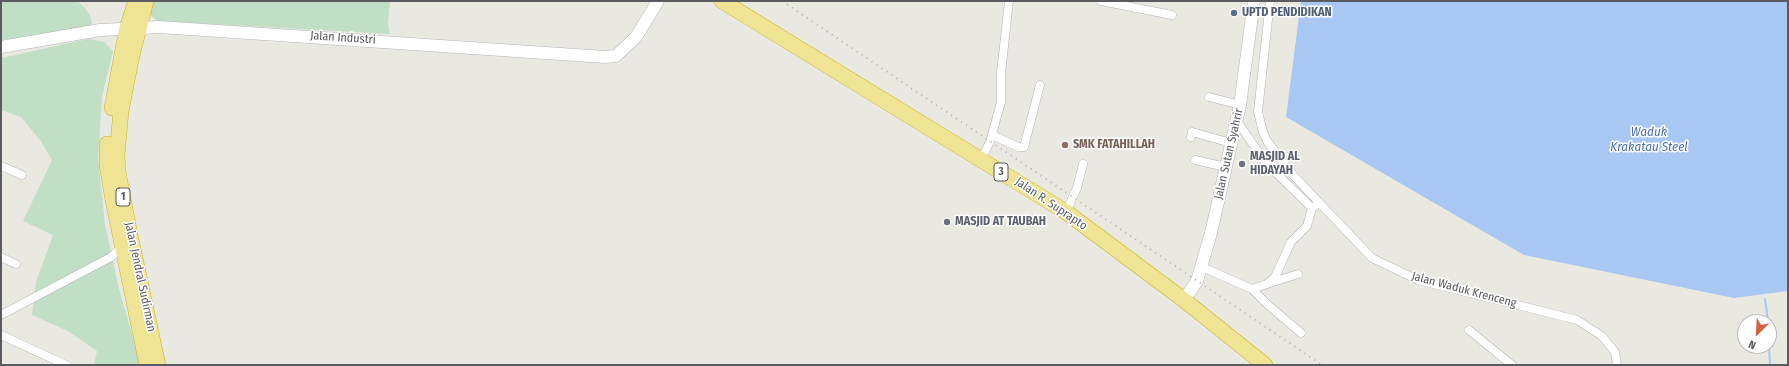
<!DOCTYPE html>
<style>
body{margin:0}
#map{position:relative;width:1789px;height:366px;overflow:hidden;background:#eae9e1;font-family:"Fira Sans Condensed",sans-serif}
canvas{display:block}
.frame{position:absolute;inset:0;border:2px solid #595b5f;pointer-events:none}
.north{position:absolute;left:1737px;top:314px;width:40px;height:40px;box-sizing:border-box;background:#fff;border:1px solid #bdbdbf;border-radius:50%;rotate:204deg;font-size:11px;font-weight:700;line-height:16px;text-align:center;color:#595b5f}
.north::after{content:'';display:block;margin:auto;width:14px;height:18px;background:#d16140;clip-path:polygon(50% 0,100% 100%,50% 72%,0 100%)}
</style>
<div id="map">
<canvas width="1789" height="366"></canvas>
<div class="frame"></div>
<div class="north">N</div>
</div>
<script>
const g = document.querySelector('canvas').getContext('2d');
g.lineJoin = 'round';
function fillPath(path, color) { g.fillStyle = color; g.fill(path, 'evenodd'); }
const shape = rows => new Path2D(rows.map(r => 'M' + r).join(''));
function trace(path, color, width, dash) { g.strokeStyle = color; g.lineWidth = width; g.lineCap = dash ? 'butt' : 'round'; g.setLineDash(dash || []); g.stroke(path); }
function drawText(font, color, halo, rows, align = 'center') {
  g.font = font + ' "Fira Sans Condensed",sans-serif'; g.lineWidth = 3; g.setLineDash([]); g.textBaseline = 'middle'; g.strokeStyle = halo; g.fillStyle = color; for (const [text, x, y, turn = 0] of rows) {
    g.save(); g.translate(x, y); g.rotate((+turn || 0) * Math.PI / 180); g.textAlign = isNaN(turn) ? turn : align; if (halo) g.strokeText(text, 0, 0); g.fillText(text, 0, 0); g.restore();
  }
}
const green = shape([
 [1,1,77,1,85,8,90,16,92,24,77,31,1,40],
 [153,1,390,1,388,23,390,34,158,21,149,14],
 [88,39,104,42,113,51,102,97,98,157,105,225,119,289,141,365,94,365,97,351,68,331,32,315,36,282,53,235,23,221,52,160,40,140,21,117,1,110,1,58]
]);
const water = shape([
 [1301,1,1788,1,1788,291,1734,298,1524,255,1286,117]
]);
const stream = shape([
 [1765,299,1768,322],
 [1769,346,1770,365]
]);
const street = shape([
 [1101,1,1172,15],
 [1270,1,1258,112,1263,132,1267,141,1294,176,1372,258,1418,280,1577,320,1602,336,1615,352,1617,365],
 [1209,97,1240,105],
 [1237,121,1265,162,1312,208],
 [992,135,1018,147,1024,147,1040,85],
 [1191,137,1192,132,1231,143],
 [981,159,990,142,1001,102,1001,73,1009,1],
 [1195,160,1226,167],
 [1,166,22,175],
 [1066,212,1077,188,1083,164],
 [1,257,16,264],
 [1202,267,1252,289,1267,304,1301,333],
 [1270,283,1298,274],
 [1252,289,1267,284,1275,277,1291,242,1307,226,1312,208,1316,205],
 [1,315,111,257,122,247],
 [1469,330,1512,365],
 [1,335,66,365]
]);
const secondary = shape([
 [1,47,100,30,159,27,605,57,616,56,636,37,658,1],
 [1184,300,1197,281,1211,233,1240,105,1254,1]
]);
const highway = shape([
 [146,1,132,55,121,111,117,155,118,172,130,235,158,365],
 [722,1,1066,212,1184,300,1265,365],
 [112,108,127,28,136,1],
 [107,144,107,165,113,200,147,365]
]);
const rail = shape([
 [782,1,1322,365]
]);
const markers = [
 [1234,13,4,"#5c6f8a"],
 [1065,145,4,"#8d6e63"],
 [1242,164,4,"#6b7280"],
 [947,222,4,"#6b7280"]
];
const shields = [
 [1001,172,14],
 [123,197,14]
];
const shieldNames = [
 ["3",1001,172],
 ["1",123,197]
];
const serviceNames = [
 ["UPTD PENDIDIKAN",1242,13]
];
const streetNames = [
 ["Jalan Industri",343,38,4],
 ["Jalan Sutan Syahrir",1229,154,-77],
 ["Jalan R. Suprapto",1051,204,34],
 ["Jalan Jendral Sudirman",140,277,78],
 ["Jalan Waduk Krenceng",1464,290,15]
];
const educationNames = [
 ["SMK FATAHILLAH",1073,145]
];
const worshipNames = [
 ["MASJID AL",1250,157],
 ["HIDAYAH",1250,171],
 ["MASJID AT TAUBAH",955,222]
];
const waterNames = [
 ["Waduk",1649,132],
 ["Krakatau Steel",1649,147]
];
fillPath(green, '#c0dfc4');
fillPath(water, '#a8c7f3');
trace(stream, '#a8c7f3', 2);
trace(street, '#b1b2b7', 9);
trace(secondary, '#b2b4b9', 13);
trace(highway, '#cdb01d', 16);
trace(street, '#fff', 8);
trace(secondary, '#fff', 12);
trace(highway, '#eee494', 15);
trace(rail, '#b1b2b2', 2, [1, 5]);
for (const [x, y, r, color] of markers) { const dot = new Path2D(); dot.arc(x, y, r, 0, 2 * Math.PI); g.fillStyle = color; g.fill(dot); trace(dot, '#fff', 1.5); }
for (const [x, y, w] of shields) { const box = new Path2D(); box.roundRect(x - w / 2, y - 9, w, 18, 3); g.fillStyle = '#fff'; g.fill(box); trace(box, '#595b5f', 1); }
drawText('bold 11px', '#595b5f', null, shieldNames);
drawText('bold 12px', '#4e5e75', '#fff', serviceNames, 'left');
drawText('12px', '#595b5f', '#fff', streetNames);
drawText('bold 12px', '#785e54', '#fff', educationNames, 'left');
drawText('bold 12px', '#5b616d', '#fff', worshipNames, 'left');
drawText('italic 13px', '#4f71b1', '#fff', waterNames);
</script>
